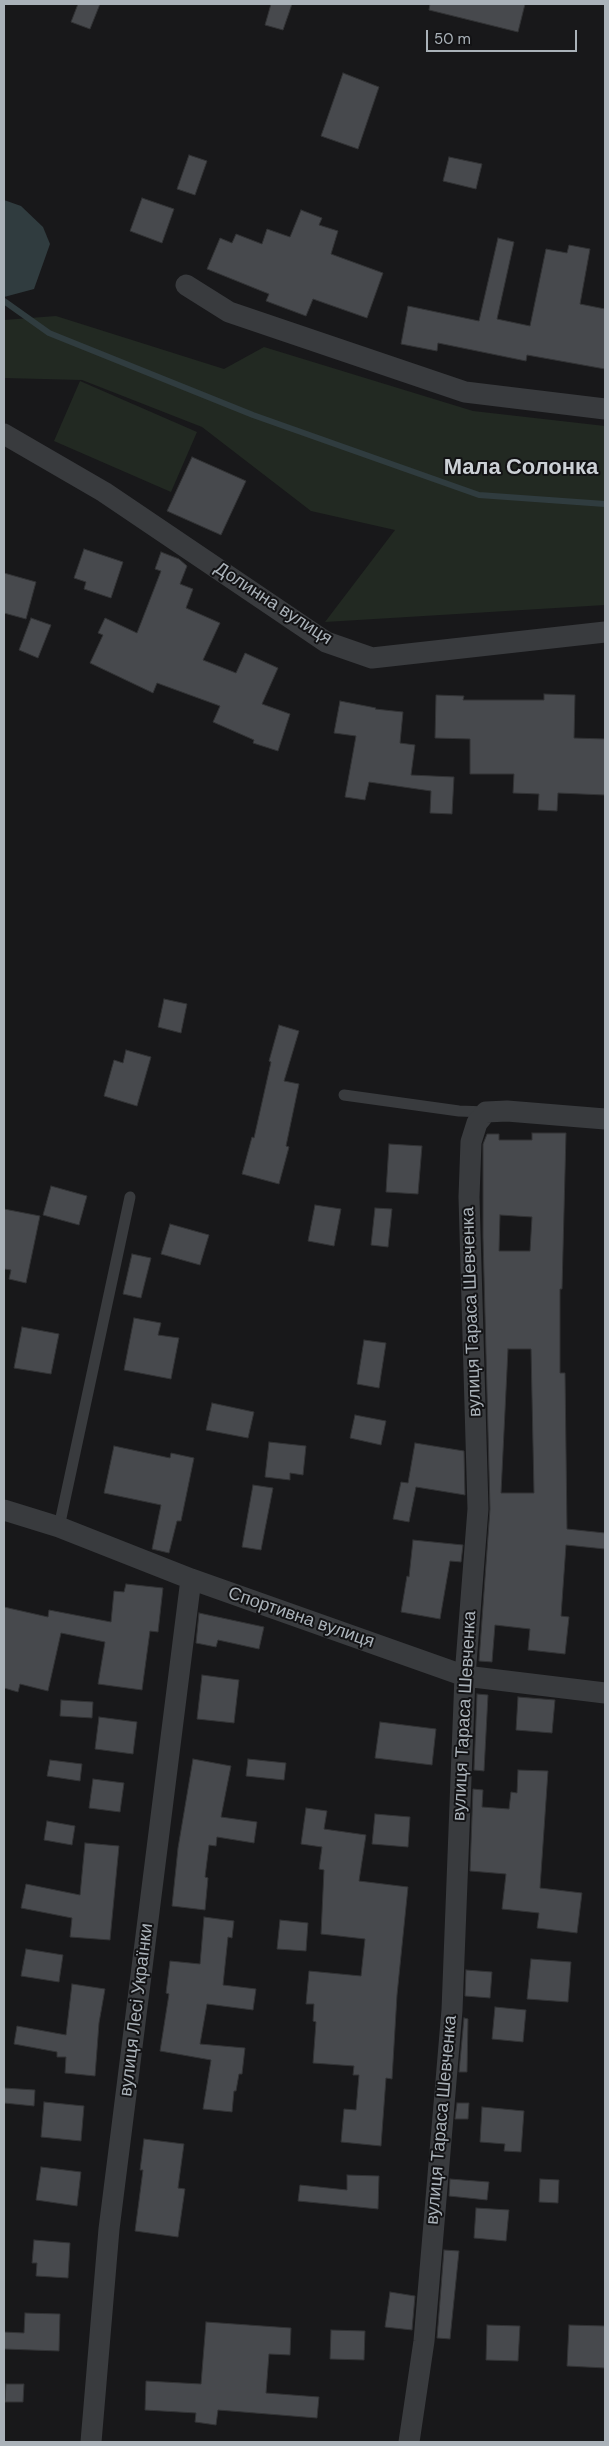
<!DOCTYPE html>
<meta charset="utf-8">
<style>
body{margin:0}
#map{position:relative;width:609px;height:2446px;overflow:hidden;background:#18181a;font-family:"DM Sans",sans-serif}
canvas{display:block}
.frame{position:absolute;inset:0;border:5px solid #aab2b9;pointer-events:none}
.scale{position:absolute;left:426px;top:30px;width:151px;height:22px;box-sizing:border-box;border:2px solid #aab2b9;border-top:0;padding-left:6px;font-size:15px;line-height:18px;white-space:nowrap;color:#aab2b9;-webkit-text-stroke:4px #131315;paint-order:stroke}
</style>
<div id="map">
<canvas width="609" height="2446"></canvas>
<div class="frame"></div>
<div class="scale">50 m</div>
</div>
<script>
const g = document.querySelector('canvas').getContext('2d');
g.lineJoin = 'round';
function fillPath(path, color) { g.fillStyle = color; g.fill(path, 'evenodd'); }
const shape = rows => new Path2D(rows.map(r => 'M' + r).join(''));
function trace(path, color, width, dash) { g.strokeStyle = color; g.lineWidth = width; g.lineCap = dash ? 'butt' : 'round'; g.setLineDash(dash || []); g.stroke(path); }
function drawText(font, color, halo, rows, align = 'center') {
  g.font = font + ' "DM Sans",sans-serif'; g.lineWidth = 4; g.setLineDash([]); g.textBaseline = 'middle'; g.strokeStyle = halo; g.fillStyle = color; for (const [text, x, y, turn = 0] of rows) {
    g.save(); g.translate(x, y); g.rotate((+turn || 0) * Math.PI / 180); g.textAlign = isNaN(turn) ? turn : align; if (halo) g.strokeText(text, 0, 0); g.fillText(text, 0, 0); g.restore();
  }
}
const green = shape([
 [56,316,224,369,264,347,473,411,605,426,605,605,325,622,395,530,311,511,202,427,82,380,4,378,4,320],
 [80,381,197,432,171,492,54,441]
]);
const water = shape([
 [4,200,21,206,43,227,50,244,34,289,4,297]
]);
const stream = shape([
 [4,301,49,333,253,415,479,495,605,504]
]);
const building = shape([
 [78,4,100,4,90,29,71,22,78,4],
 [271,4,292,4,283,30,265,25,271,4],
 [430,4,525,4,518,32,429,10,430,4],
 [343,73,379,87,358,149,321,136,343,73],
 [189,155,207,161,195,195,177,189,189,155],
 [449,157,482,164,476,189,443,181,449,157],
 [142,198,174,209,162,243,130,231,142,198],
 [301,210,322,218,319,225,338,231,331,254,383,273,367,318,313,299,306,316,266,301,269,294,207,269,220,238,232,243,236,234,262,244,267,229,290,237,301,210],
 [498,238,514,242,497,319,530,326,546,249,567,253,569,245,590,249,580,304,605,309,605,369,527,355,526,361,438,343,437,351,401,344,408,306,479,321,498,238],
 [192,457,246,481,221,535,167,511,192,457],
 [84,549,123,562,111,598,84,589,86,582,74,578,84,549],
 [161,552,179,559,187,566,180,584,193,589,186,608,220,623,203,660,236,673,245,653,278,668,262,704,290,714,278,751,253,743,254,740,213,722,220,706,157,683,153,693,90,663,103,635,98,633,105,618,137,633,161,571,155,569,161,552],
 [4,573,36,582,26,619,4,613,4,573],
 [31,618,51,625,38,658,19,650,31,618],
 [544,694,575,695,574,738,605,739,605,795,558,793,557,811,538,810,539,794,513,793,514,774,470,774,470,739,435,738,436,695,464,696,463,700,544,700,544,694],
 [340,701,376,708,375,709,403,712,400,743,415,745,411,775,454,777,452,814,430,813,431,791,369,782,365,800,345,797,356,736,334,733,340,701],
 [164,999,187,1004,181,1033,158,1027,164,999],
 [279,1025,299,1031,284,1081,299,1084,286,1146,289,1147,279,1184,242,1174,252,1137,254,1138,271,1062,269,1061,279,1025],
 [126,1050,151,1057,137,1106,104,1096,114,1060,123,1063,126,1050],
 [532,1133,566,1133,562,1289,560,1289,560,1373,565,1373,567,1529,605,1533,605,1549,566,1545,561,1616,569,1617,565,1654,528,1650,530,1629,495,1625,492,1662,479,1661,490,1509,483,1237,483,1144,487,1134,499,1134,499,1140,532,1140,532,1133],
 [500,1215,532,1217,530,1251,499,1251,500,1215],
 [508,1349,531,1349,534,1493,501,1493,508,1349],
 [389,1144,422,1146,418,1194,386,1192,389,1144],
 [51,1186,87,1196,79,1225,43,1215,51,1186],
 [315,1205,341,1209,334,1246,308,1241,315,1205],
 [375,1208,392,1209,388,1247,371,1245,375,1208],
 [4,1209,40,1216,26,1283,9,1279,11,1270,4,1269,4,1209],
 [170,1224,209,1235,200,1265,161,1254,170,1224],
 [132,1254,151,1258,141,1298,123,1294,132,1254],
 [134,1318,161,1323,158,1335,179,1338,171,1379,124,1370,134,1318],
 [22,1327,59,1334,51,1374,14,1368,22,1327],
 [364,1340,386,1343,379,1388,357,1384,364,1340],
 [212,1403,254,1412,248,1438,206,1430,212,1403],
 [355,1415,386,1421,381,1445,350,1438,355,1415],
 [269,1442,306,1446,303,1475,290,1473,290,1480,265,1477,269,1442],
 [415,1443,464,1451,465,1495,416,1487,409,1522,393,1519,401,1482,408,1483,415,1443],
 [114,1446,170,1458,171,1453,194,1458,181,1521,177,1521,169,1553,152,1549,161,1505,104,1493,114,1446],
 [253,1485,273,1488,261,1550,242,1547,253,1485],
 [413,1540,463,1545,461,1562,450,1561,440,1619,401,1612,407,1576,409,1577,413,1540],
 [126,1584,163,1588,158,1632,150,1631,142,1690,98,1684,105,1642,61,1633,48,1691,20,1684,18,1692,4,1688,4,1607,48,1617,49,1610,111,1622,114,1591,124,1592,126,1584],
 [199,1613,264,1627,259,1649,218,1640,216,1647,196,1643,199,1613],
 [202,1675,239,1680,234,1723,197,1719,202,1675],
 [477,1694,488,1695,484,1771,474,1770,477,1694],
 [518,1697,555,1700,552,1733,516,1730,518,1697],
 [61,1700,93,1702,92,1718,60,1716,61,1700],
 [99,1717,137,1722,133,1754,95,1749,99,1717],
 [380,1722,436,1729,432,1765,375,1758,380,1722],
 [193,1759,231,1766,221,1817,257,1822,254,1843,217,1837,216,1846,209,1845,205,1877,208,1878,205,1910,172,1906,178,1848,193,1759],
 [248,1759,286,1763,284,1780,246,1776,248,1759],
 [50,1760,82,1764,80,1781,47,1776,50,1760],
 [518,1770,548,1771,540,1888,582,1893,577,1933,537,1928,539,1913,502,1909,506,1874,470,1871,473,1789,483,1790,482,1807,509,1809,511,1792,517,1793,518,1770],
 [93,1779,124,1783,120,1812,89,1808,93,1779],
 [306,1808,327,1811,324,1829,366,1835,359,1881,408,1887,397,1995,392,2079,386,2078,381,2146,341,2142,344,2109,356,2110,359,2075,353,2075,354,2066,313,2063,316,2022,313,2021,314,2004,306,2004,309,1971,361,1976,365,1939,321,1934,324,1870,319,1869,322,1847,301,1844,306,1808],
 [375,1814,410,1817,408,1847,372,1844,375,1814],
 [47,1821,75,1826,72,1845,44,1840,47,1821],
 [85,1843,119,1846,110,1940,70,1937,72,1918,21,1908,26,1884,80,1895,85,1843],
 [204,1917,234,1921,232,1938,228,1937,223,1985,256,1989,253,2010,207,2004,200,2044,245,2048,242,2074,239,2074,236,2091,234,2091,232,2112,203,2109,211,2060,160,2051,169,1994,166,1993,170,1961,200,1964,204,1917],
 [280,1920,308,1923,306,1951,277,1949,280,1920],
 [26,1949,63,1955,59,1982,21,1976,26,1949],
 [531,1959,571,1962,568,2002,527,1999,531,1959],
 [466,1970,492,1972,490,1998,465,1996,466,1970],
 [72,1984,105,1989,99,2023,95,2076,65,2073,66,2057,57,2057,57,2052,14,2044,17,2026,66,2035,72,1984],
 [495,2007,526,2010,523,2042,492,2039,495,2007],
 [464,2018,468,2019,467,2072,459,2072,464,2018],
 [4,2088,35,2090,34,2106,4,2103,4,2088],
 [44,2102,84,2106,81,2141,41,2137,44,2102],
 [457,2103,469,2103,468,2119,455,2119,457,2103],
 [482,2107,524,2111,521,2152,504,2151,505,2144,480,2142,482,2107],
 [144,2139,184,2144,178,2188,185,2189,178,2237,135,2231,143,2170,140,2170,144,2139],
 [41,2167,81,2172,77,2206,36,2200,41,2167],
 [347,2175,379,2176,378,2209,298,2201,300,2185,347,2190,347,2175],
 [450,2179,489,2182,487,2200,449,2196,450,2179],
 [540,2179,559,2180,558,2203,539,2202,540,2179],
 [476,2208,509,2210,506,2241,474,2238,476,2208],
 [34,2240,70,2243,68,2278,36,2276,37,2263,32,2263,34,2240],
 [444,2250,459,2251,450,2339,437,2338,444,2250],
 [390,2292,415,2296,412,2330,385,2327,390,2292],
 [25,2313,60,2314,59,2351,4,2349,4,2332,24,2333,25,2313],
 [206,2322,291,2328,290,2355,269,2354,266,2393,319,2397,317,2418,218,2410,216,2425,195,2422,196,2413,145,2410,146,2381,201,2384,206,2322],
 [487,2325,520,2326,518,2361,486,2360,487,2325],
 [569,2325,605,2326,605,2368,567,2366,569,2325],
 [331,2330,365,2331,364,2360,330,2359,331,2330],
 [6,2384,24,2384,23,2402,5,2402,6,2384]
]);
const lane = shape([
 [344,1095,459,1111,486,1112],
 [59,1527,130,1197]
]);
const street = shape([
 [186,285,229,312,465,392,605,409],
 [4,434,104,492,326,642,372,658,605,632],
 [4,1510,59,1527,191,1579,465,1676,605,1693],
 [91,2442,109,2229,191,1579],
 [409,2442,424,2341,452,2010,465,1676,478,1509,469,1197,471,1142,477,1123,486,1112,507,1111,605,1119]
]);
const streetNames = [
 ["Долинна вулиця",273,604,33],
 ["вулиця Тараса Шевченка",472,1312,-92],
 ["Спортивна вулиця",301,1618,19],
 ["вулиця Тараса Шевченка",465,1716,-87],
 ["вулиця Лесі Українки",137,2010,-83],
 ["вулиця Тараса Шевченка",442,2120,-85]
];
const districtNames = [
 ["Мала Солонка",521,468]
];
fillPath(green, '#222922');
fillPath(water, '#303c3f');
trace(stream, '#303c3f', 6);
fillPath(building, '#47494d');
trace(building, '#323335', 1);
trace(lane, '#393b3e', 11);
trace(street, '#393b3e', 21);
drawText('18px', '#aab2b9', '#131315', streetNames);
drawText('bold 22px', '#cbd0d5', '#131315', districtNames);
</script>
